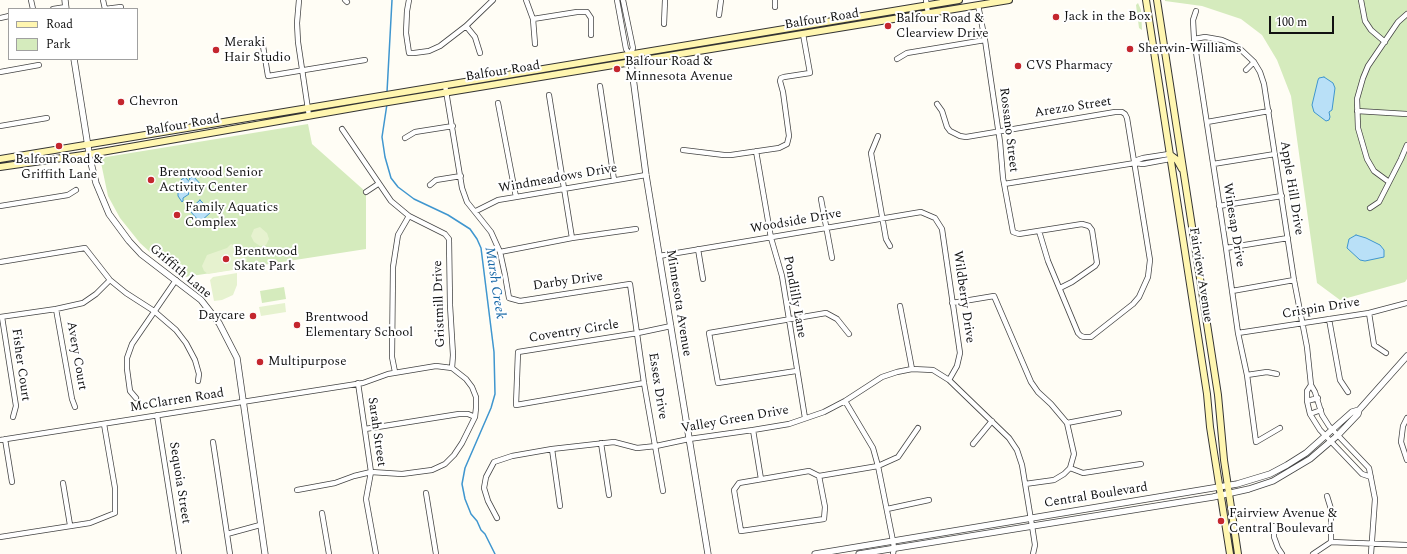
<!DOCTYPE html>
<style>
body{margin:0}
#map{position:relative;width:1407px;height:554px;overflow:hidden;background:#fffdf5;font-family:Spectral,serif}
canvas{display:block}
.legend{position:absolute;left:8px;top:8px;width:130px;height:52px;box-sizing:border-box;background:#fff;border:1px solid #a0a0a0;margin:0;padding:5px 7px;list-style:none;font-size:12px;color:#111}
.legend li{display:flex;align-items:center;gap:8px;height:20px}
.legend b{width:20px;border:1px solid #a0a0a0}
.scale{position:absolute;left:1269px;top:16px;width:65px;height:18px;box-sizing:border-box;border:2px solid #111;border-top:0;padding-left:5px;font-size:12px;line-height:14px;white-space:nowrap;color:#111;-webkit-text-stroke:3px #fff;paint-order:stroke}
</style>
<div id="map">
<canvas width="1407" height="554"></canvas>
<ul class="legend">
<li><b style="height:5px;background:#fff6b0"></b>Road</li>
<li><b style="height:11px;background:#d5ebbd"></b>Park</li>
</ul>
<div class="scale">100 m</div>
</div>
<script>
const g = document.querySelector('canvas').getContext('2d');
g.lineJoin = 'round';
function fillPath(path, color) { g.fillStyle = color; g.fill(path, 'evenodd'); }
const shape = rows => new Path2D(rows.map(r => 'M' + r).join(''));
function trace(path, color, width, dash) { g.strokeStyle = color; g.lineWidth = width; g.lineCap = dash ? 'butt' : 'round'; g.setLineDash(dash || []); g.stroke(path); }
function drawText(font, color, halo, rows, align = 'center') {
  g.font = font + ' Spectral,serif'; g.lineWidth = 4; g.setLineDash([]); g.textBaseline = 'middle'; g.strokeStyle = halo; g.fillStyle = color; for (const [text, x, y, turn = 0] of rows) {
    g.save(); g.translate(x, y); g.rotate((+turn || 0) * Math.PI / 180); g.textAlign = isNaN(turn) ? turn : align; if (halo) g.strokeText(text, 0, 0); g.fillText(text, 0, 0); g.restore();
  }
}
const green = shape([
 [1165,0,1407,0,1407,279,1405,282,1340,300,1317,283,1291,96,1277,60,1262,35,1241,19,1202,6,1165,1],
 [1138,3,1141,10,1142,30,1139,28,1136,5],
 [308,124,312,144,366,192,366,249,185,277,151,253,140,243,120,218,108,196,100,158],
 [284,287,286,299,262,303,260,291]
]);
const pitch = shape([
 [260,227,267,233,269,239,266,245,260,246,254,242,251,236,254,229],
 [231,244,235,246,247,259,245,268,208,274,204,271,202,266,207,255,227,248],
 [237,273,237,285,233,295,222,300,214,301,210,280,213,277],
 [285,303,286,312,261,316,259,307]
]);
const water = shape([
 [1324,77,1333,83,1335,88,1332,110,1329,112,1330,117,1329,120,1326,121,1314,112,1312,105,1318,80,1319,78,1324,77],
 [193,176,203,187,199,190,189,179,193,176],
 [185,177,195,188,188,193,189,194,183,198,183,201,182,202,178,196,178,191,181,185,185,189,187,187,181,180,185,177],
 [200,200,211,212,200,222,189,210,200,200],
 [1356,235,1366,238,1380,245,1384,250,1384,257,1365,261,1360,260,1347,248,1349,239,1356,235]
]);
const stream = shape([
 [387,92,392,0],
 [387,104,382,137,385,157,391,178,398,187,414,199,448,215,470,229,477,239,481,248,494,352,495,394,491,408,465,468,462,484,465,499,471,514,477,521,481,530,485,534,495,554]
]);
const minor = shape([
 [31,0,33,9],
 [103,0,105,9,121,7],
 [299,0,297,23,298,42,309,116],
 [345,0,347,2],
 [409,0,407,11,406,33,409,53,414,53,429,51,440,46,466,26,493,0],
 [526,0,533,19,535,44],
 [617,0,626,49,630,55,633,48,623,0],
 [775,0,775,7],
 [926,0,928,14],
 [1361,0,1365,21,1371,30,1385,42],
 [978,5,985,40,1000,142,1003,178,1013,232,1019,234,1082,224,1089,226,1092,230,1097,263,1095,266,1072,282,1060,288],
 [53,9,66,7],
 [1196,11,1193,20,1194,39,1226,248,1238,333,1247,375,1256,442,1280,428],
 [719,15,721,0],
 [0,18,9,16],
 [533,19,577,12,587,12,591,18,591,35],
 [664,24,665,0],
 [466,26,475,37,480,53],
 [1194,39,1205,37,1222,40,1238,47,1254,62,1260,72,1264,84,1294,280,1307,347,1311,385,1315,392,1322,415,1329,426,1369,468,1375,499,1371,554],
 [263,46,268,76,365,60],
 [897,59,907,53,985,40],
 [1246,70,1254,62],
 [0,72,39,65],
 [445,85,462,188,467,202,491,232,500,252,505,275,509,298,520,301,630,284,644,383,663,491],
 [600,86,614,180],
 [549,95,572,238],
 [498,103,516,197],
 [937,104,942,111,947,127,950,131,960,136,966,137,1115,112,1122,112,1125,114,1127,118,1150,260,1148,277,1139,297,1133,304,1091,337,1084,337,1081,336,1078,333,1048,261,1039,231],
 [1357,111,1407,114],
 [1207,122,1269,111],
 [0,126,47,118],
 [342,129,391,201,409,216,445,234,449,239,450,305,453,355,452,368],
 [878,136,871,153,886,239,890,246],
 [405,138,415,132,453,126],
 [683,150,724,155,731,155,779,148,787,144,789,136,783,92,780,81,781,78,784,77,810,73,803,34],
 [756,151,771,238,782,276,805,418],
 [1135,163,1137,160,1143,158,1169,154],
 [1213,164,1275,154],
 [1389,182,1374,171,1367,159,1358,128,1357,99,1363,78,1368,66,1398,22,1407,14],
 [1004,184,1135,163,1143,164,1170,159],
 [430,185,436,180,461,176],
 [366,192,378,184],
 [821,199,832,258],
 [0,206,68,195,76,190],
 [1219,206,1282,196],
 [1370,208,1379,202,1401,159,1407,145],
 [476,211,498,200,516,197,646,175],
 [1226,248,1288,238],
 [698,249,703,279],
 [500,252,572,238,636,229],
 [659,256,921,212,935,218,942,229,960,353,957,366,949,380],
 [0,262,85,248,110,280,126,293,154,311,176,330,186,343,195,360,199,374,198,381],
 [1232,291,1294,280],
 [952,303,994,296,1031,382,1038,392,1051,404,1067,423,1074,454,1070,468,1064,474,1054,480,1025,484],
 [900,306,912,369],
 [56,309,72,399,75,407],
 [1369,313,1374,345,1386,353],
 [0,317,56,309,83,303,96,294,110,280],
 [2,317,16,406,13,417],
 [1329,319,1340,380,1348,392],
 [1238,333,1369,313,1407,303],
 [796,371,718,383,709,333,826,313,837,319,849,334],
 [395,372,392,357,393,267,398,235,409,216],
 [1247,375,1267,372,1277,374],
 [358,383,371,472,366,499,376,554],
 [644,383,516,405,518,352,638,333,671,326],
 [1311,385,1307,391,1307,401,1310,414,1320,430,1362,474,1371,477],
 [136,398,130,391,127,369,127,358,132,344,176,280],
 [845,401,873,448,878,466,893,541,894,548,893,554],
 [1307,401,1318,398],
 [1310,414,1321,410],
 [157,415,179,554],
 [1407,418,1403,426,1401,442,1407,460],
 [1067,423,1119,413],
 [365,429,459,414,468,414,475,417],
 [753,430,761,479],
 [5,439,12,482],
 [0,440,363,383,388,374,436,366,452,368,466,379,472,387,476,397,476,408,475,417,462,443,454,455,445,464,432,470,402,474,371,472,354,476,335,483,297,490],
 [213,442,230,554],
 [601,443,609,495],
 [973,444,992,421],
 [552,449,560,506],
 [1070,468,1083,473,1141,464],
 [819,476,825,507,824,519,741,531,734,490,739,483,809,471,819,476,878,466,898,457,918,428],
 [63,483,70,525],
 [426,493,436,554],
 [1327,496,1331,509,1331,542],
 [887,509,929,500],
 [322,513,329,554],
 [497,518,488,501,484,488,486,477,494,462,512,456,552,449,614,442,637,448,656,446,689,439,753,430,789,424,824,412,845,401,882,377,897,372,912,369,933,370,949,380,1009,438,1017,450,1022,465,1033,532,1035,545,1033,554],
 [1274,526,1274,537,1278,548,1282,554],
 [227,534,260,525],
 [0,537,90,523,115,513,115,488,104,424],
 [1313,554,1331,542,1407,545]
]);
const tertiary = shape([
 [65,0,66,9],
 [630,55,646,175,708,554],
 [74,59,90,159,96,183,109,214,129,241,141,254,201,300,219,323,237,358,265,554],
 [815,554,1237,484,1270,474,1287,465,1306,453,1352,412,1359,410],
 [859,554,1213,497,1249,489,1273,481,1310,459,1338,435,1358,414,1359,410,1407,356]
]);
const secondary = shape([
 [1146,0,1207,394,1210,427,1230,554],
 [1157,0,1218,395,1224,460,1238,554],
 [1169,154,1177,160,1182,169],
 [0,159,959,0],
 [0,167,90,154,376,104,1009,0]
]);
const markers = [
 [1056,17,4,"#c4262e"],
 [888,26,4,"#c4262e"],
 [1130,49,4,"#c4262e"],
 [216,50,4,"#c4262e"],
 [1018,66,4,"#c4262e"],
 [617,69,4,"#c4262e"],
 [121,102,4,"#c4262e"],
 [59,146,4,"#c4262e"],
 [151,180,4,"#c4262e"],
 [177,215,4,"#c4262e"],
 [226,259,4,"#c4262e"],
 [253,316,4,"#c4262e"],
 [297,325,4,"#c4262e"],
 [260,362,4,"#c4262e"],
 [1221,521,4,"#c4262e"]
];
const poiNames = [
 ["Jack in the Box",1064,17],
 ["Balfour Road &",896,19],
 ["Clearview Drive",896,34],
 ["Meraki",224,43],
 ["Hair Studio",224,58],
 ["Sherwin-Williams",1138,49],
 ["Balfour Road &",625,62],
 ["Minnesota Avenue",625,77],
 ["CVS Pharmacy",1026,66],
 ["Chevron",129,102],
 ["Balfour Road &",59,160,"center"],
 ["Griffith Lane",59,175,"center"],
 ["Brentwood Senior",159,173],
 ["Activity Center",159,188],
 ["Family Aquatics",185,208],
 ["Complex",185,223],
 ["Brentwood",234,252],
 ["Skate Park",234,267],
 ["Daycare",245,316,"right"],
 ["Brentwood",305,318],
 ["Elementary School",305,333],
 ["Multipurpose",268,362],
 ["Fairview Avenue &",1229,514],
 ["Central Boulevard",1229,529]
];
const streetNames = [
 ["Balfour Road",822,20,-9],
 ["Balfour Road",503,72,-9],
 ["Arezzo Street",1073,108,-9],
 ["Balfour Road",183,126,-10],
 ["Rossano Street",1008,130,83],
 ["Windmeadows Drive",558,179,-10],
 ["Apple Hill Drive",1291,188,81],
 ["Woodside Drive",796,222,-10],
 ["Winesap Drive",1233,225,81],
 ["Griffith Lane",180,272,40],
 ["Fairview Avenue",1200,275,81],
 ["Darby Drive",568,282,-8],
 ["Pondlilly Lane",794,297,80],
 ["Wildberry Drive",963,297,82],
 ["Minnesota Avenue",678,303,81],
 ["Gristmill Drive",440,304,-92],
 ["Crispin Drive",1321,309,-9],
 ["Coventry Circle",574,332,-9],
 ["Avery Court",76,356,80],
 ["Fisher Court",20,365,82],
 ["Essex Drive",657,386,81],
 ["McClarren Road",177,401,-9],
 ["Valley Green Drive",735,420,-10],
 ["Sarah Street",376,432,82],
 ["Sequoia Street",179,483,81],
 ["Central Boulevard",1096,496,-9]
];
const waterNames = [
 ["Marsh Creek",494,283,81]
];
fillPath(green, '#d5ebbd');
fillPath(pitch, '#e6f2cf');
fillPath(water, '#b9e0f7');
trace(water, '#3f96cf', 1);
trace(stream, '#3f96cf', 1.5);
trace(minor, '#444', 6);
trace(tertiary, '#444', 7);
trace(secondary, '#333', 8);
trace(minor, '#fff', 4.5);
trace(tertiary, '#fff', 5.5);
trace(secondary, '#fff6b0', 6);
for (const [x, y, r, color] of markers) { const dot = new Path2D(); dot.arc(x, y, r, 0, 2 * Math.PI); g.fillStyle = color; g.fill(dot); trace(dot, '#fff', 1.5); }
drawText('13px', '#111', '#fff', poiNames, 'left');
drawText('13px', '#111', '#fff', streetNames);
drawText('italic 14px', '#1768a6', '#fff', waterNames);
</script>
